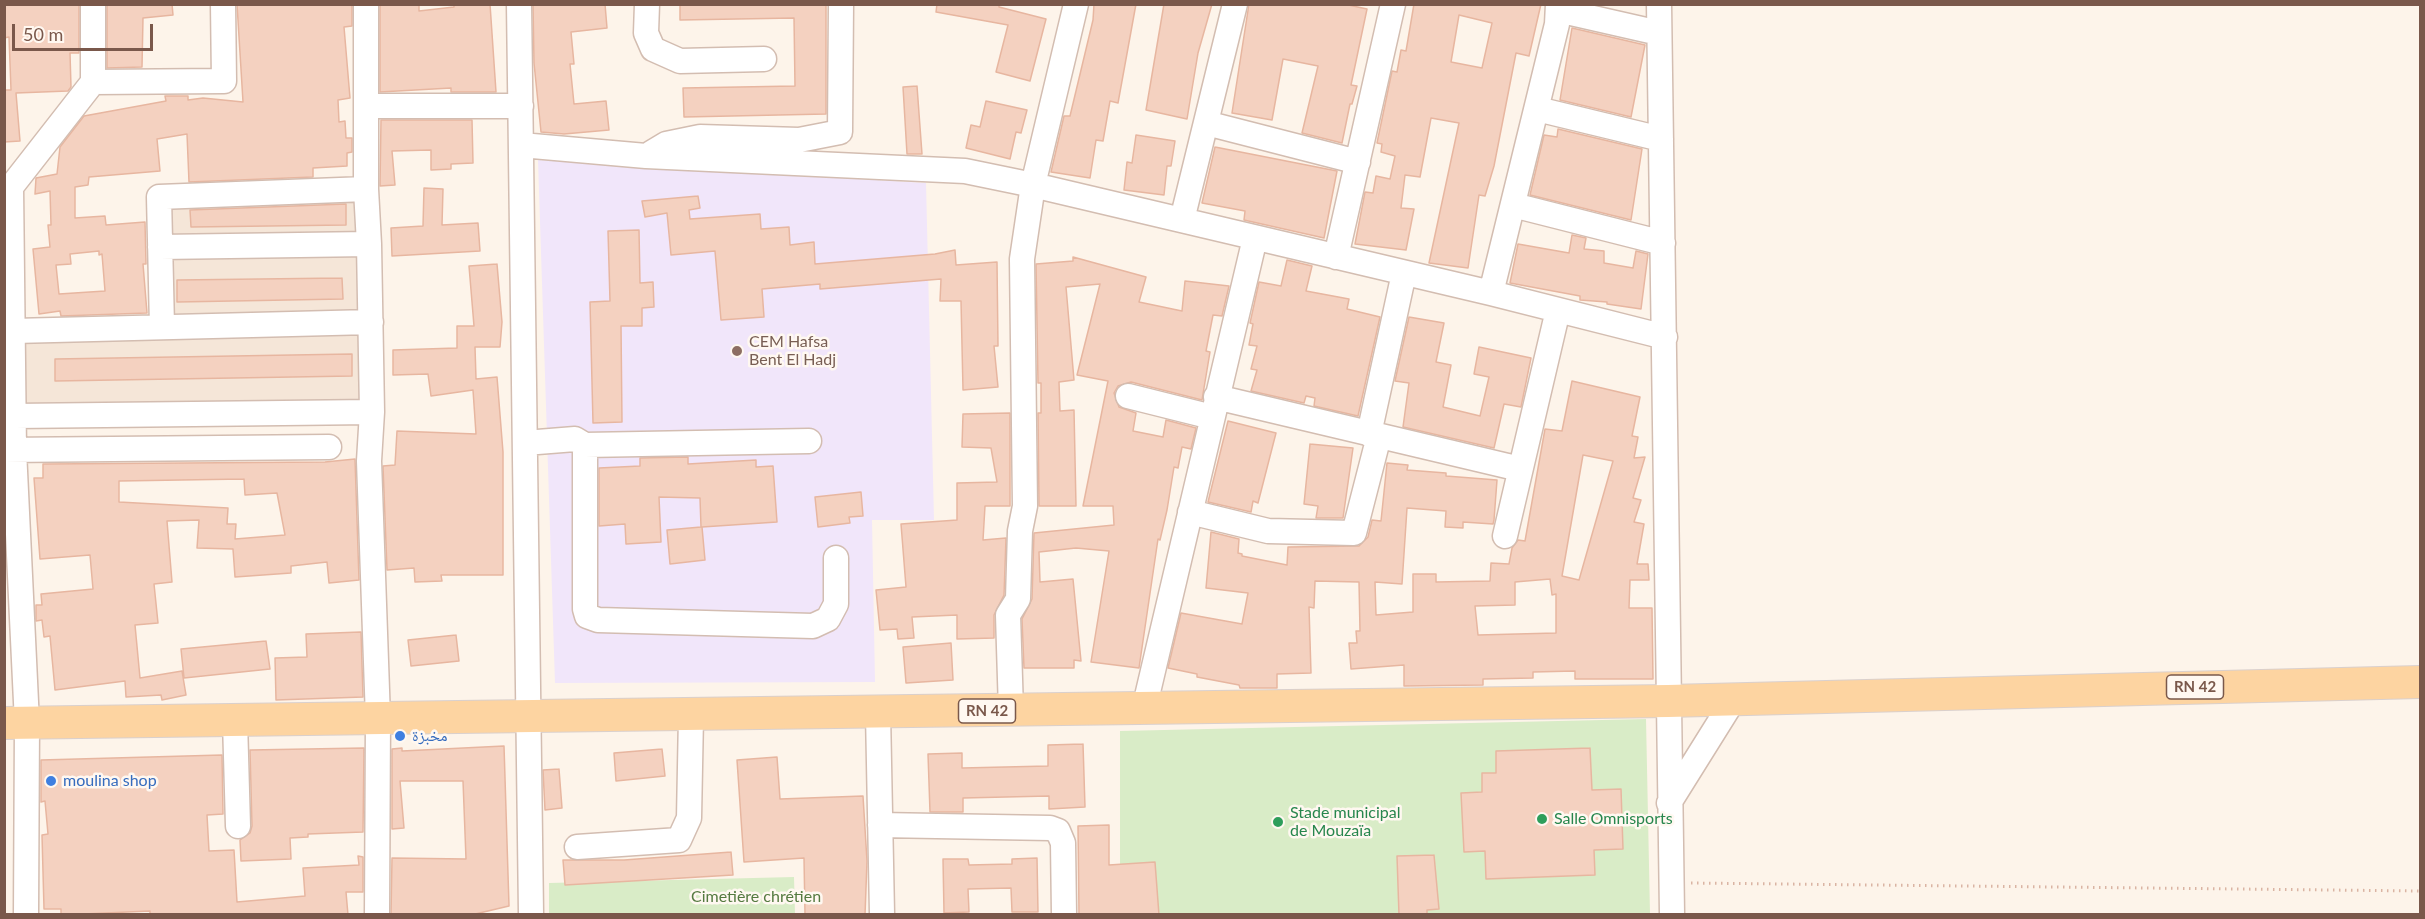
<!DOCTYPE html>
<meta charset="utf-8">
<style>
body{margin:0}
#map{position:relative;width:2425px;height:919px;overflow:hidden;background:#fdf4ea;font-family:Lato,sans-serif}
canvas{display:block}
.frame{position:absolute;inset:0;border:6px solid #7a584b;pointer-events:none}
.scale{position:absolute;left:12px;top:24px;width:141px;height:27px;box-sizing:border-box;border:3px solid #7a584b;border-top:0;padding-left:8px;font-size:18px;line-height:21px;white-space:nowrap;color:#7a584b;-webkit-text-stroke:4px #fff8f1;paint-order:stroke}
</style>
<div id="map">
<canvas width="2425" height="919"></canvas>
<div class="frame"></div>
<div class="scale">50 m</div>
</div>
<script>
const g = document.querySelector('canvas').getContext('2d');
g.lineJoin = 'round';
function fillPath(path, color) { g.fillStyle = color; g.fill(path, 'evenodd'); }
const shape = rows => new Path2D(rows.map(r => 'M' + r).join(''));
function trace(path, color, width, dash) { g.strokeStyle = color; g.lineWidth = width; g.lineCap = dash ? 'butt' : 'round'; g.setLineDash(dash || []); g.stroke(path); }
function drawText(font, color, halo, rows, align = 'center') {
  g.font = font + ' Lato,"Noto Naskh Arabic",sans-serif'; g.lineWidth = 5; g.setLineDash([]); g.textBaseline = 'middle'; g.strokeStyle = halo; g.fillStyle = color; for (const [text, x, y, turn = 0] of rows) {
    g.save(); g.translate(x, y); g.rotate((+turn || 0) * Math.PI / 180); g.textAlign = isNaN(turn) ? turn : align; if (halo) g.strokeText(text, 0, 0); g.fillText(text, 0, 0); g.restore();
  }
}
const residential = shape([
 [359,197,364,403,25,408,22,337,173,335,166,207]
]);
const education = shape([
 [538,160,926,183,934,520,872,520,875,682,555,683]
]);
const green = shape([
 [1646,719,1650,914,1120,914,1120,731],
 [794,877,795,914,549,914,549,883]
]);
const building = shape([
 [4,4,79,4,79,53,70,53,71,87,68,91,16,93,20,141,4,142,4,90,11,90,9,37,4,38,4,4],
 [107,4,172,4,173,15,143,18,142,67,107,68,107,4],
 [237,4,352,4,352,26,344,27,350,98,338,100,339,122,345,121,346,138,352,138,352,152,347,153,347,166,313,168,313,177,189,182,187,134,157,139,160,171,89,177,88,185,75,187,75,218,105,216,106,225,145,222,146,264,143,264,147,313,61,316,60,311,39,314,33,249,50,247,48,225,51,225,50,191,35,194,36,178,57,174,60,147,84,116,166,101,165,96,188,96,188,100,203,98,243,102,237,4],
 [99,251,99,255,102,254,105,291,59,294,56,265,71,264,70,254,99,251],
 [380,4,419,4,419,11,454,7,454,4,490,4,496,92,451,92,451,88,380,92,380,4],
 [533,4,605,4,607,28,571,32,574,64,570,64,574,104,606,101,609,130,564,134,541,132,534,63,533,4],
 [680,4,826,4,826,114,684,117,683,88,795,86,794,18,680,20,680,4],
 [937,4,999,4,999,7,1046,19,1030,81,996,72,1008,25,936,12,937,4],
 [1094,4,1136,4,1118,103,1110,101,1103,141,1096,140,1090,178,1051,172,1064,116,1070,116,1093,20,1094,4],
 [1164,4,1212,4,1198,53,1187,119,1146,110,1164,4],
 [1249,4,1344,4,1367,9,1351,85,1357,86,1352,104,1350,104,1342,143,1302,133,1318,66,1283,59,1272,120,1232,113,1249,4],
 [1414,4,1541,4,1529,56,1516,53,1494,166,1485,196,1479,195,1468,268,1429,263,1459,123,1431,118,1420,177,1405,175,1401,208,1414,209,1406,250,1355,244,1365,192,1373,193,1376,176,1390,179,1395,156,1381,152,1382,144,1377,143,1392,71,1397,72,1401,50,1406,51,1414,4],
 [1459,15,1492,23,1482,68,1451,62,1459,15],
 [1572,28,1645,45,1631,117,1560,100,1572,28],
 [917,86,922,154,907,154,903,87,917,86],
 [986,101,1027,110,1021,133,1016,132,1010,159,966,148,971,125,980,127,986,101],
 [381,120,472,120,473,163,451,164,451,169,431,170,431,150,392,151,395,185,380,186,381,120],
 [1558,129,1642,149,1631,220,1530,195,1544,135,1557,137,1558,129],
 [1136,135,1175,141,1171,166,1167,166,1164,195,1124,190,1127,162,1132,163,1136,135],
 [1215,147,1337,171,1324,238,1244,220,1245,211,1202,203,1215,147],
 [424,188,443,189,442,225,478,223,480,251,392,256,391,228,423,226,424,188],
 [698,196,700,208,689,210,690,219,760,214,761,229,789,227,790,245,814,242,815,264,935,254,955,250,956,265,997,262,998,346,994,346,998,387,963,390,961,301,940,301,941,279,820,289,820,284,762,289,764,317,721,320,715,251,671,255,667,213,645,217,642,201,698,196],
 [346,204,346,225,191,227,190,210,346,204],
 [639,230,640,283,653,282,654,307,642,308,642,326,621,326,622,422,593,423,590,302,610,301,608,231,639,230],
 [1572,235,1586,238,1584,249,1604,251,1604,263,1633,268,1636,251,1648,254,1641,309,1607,304,1607,302,1580,300,1580,296,1510,283,1518,244,1569,253,1572,235],
 [1073,257,1146,277,1139,302,1182,311,1185,281,1229,286,1222,316,1213,315,1206,351,1210,352,1202,400,1131,382,1118,386,1114,393,1119,407,1136,413,1133,431,1163,437,1166,420,1196,428,1191,449,1182,447,1178,468,1174,467,1167,510,1160,540,1158,539,1139,668,1091,662,1109,551,1076,548,1039,552,1040,582,1073,579,1081,661,1074,660,1074,668,1024,668,1022,619,1032,599,1034,533,1114,525,1113,506,1083,506,1108,381,1077,375,1100,284,1066,287,1074,380,1059,382,1060,411,1074,410,1076,506,1039,506,1038,413,1041,413,1041,383,1038,383,1036,264,1073,261,1073,257],
 [1287,260,1312,266,1306,291,1349,299,1347,309,1380,317,1358,416,1314,406,1315,398,1306,396,1304,403,1251,391,1257,370,1251,369,1257,346,1249,345,1253,324,1250,323,1259,282,1281,286,1287,260],
 [497,264,502,322,500,347,475,347,476,379,497,377,503,452,503,575,441,575,442,581,415,582,414,568,387,570,383,466,395,465,397,431,476,434,473,390,431,396,428,374,393,375,393,350,457,348,457,326,474,326,469,266,497,264],
 [342,278,343,299,177,302,177,280,342,278],
 [1409,317,1444,323,1436,362,1451,365,1443,407,1480,416,1489,377,1474,374,1479,347,1531,358,1521,407,1504,404,1494,448,1403,427,1409,383,1395,381,1409,317],
 [352,354,352,376,55,381,55,359,352,354],
 [1572,381,1640,397,1632,436,1638,437,1634,458,1645,457,1633,498,1641,500,1634,522,1644,524,1637,564,1648,564,1649,580,1630,580,1629,608,1652,608,1653,679,1575,679,1575,671,1533,672,1533,678,1483,679,1483,685,1404,686,1404,665,1351,669,1349,643,1357,643,1356,631,1360,631,1359,582,1315,581,1314,608,1309,607,1311,673,1277,674,1277,688,1240,688,1239,685,1197,677,1197,674,1168,668,1181,613,1242,624,1248,593,1206,588,1211,532,1239,539,1238,553,1242,554,1242,556,1287,565,1288,547,1359,546,1368,537,1372,520,1381,521,1387,463,1408,465,1407,470,1446,473,1446,476,1497,480,1494,520,1493,524,1463,522,1463,528,1445,527,1446,511,1407,508,1402,584,1375,582,1376,615,1413,612,1413,574,1436,574,1436,582,1490,581,1491,563,1509,564,1512,548,1518,540,1525,541,1545,429,1562,431,1572,381],
 [1583,455,1613,461,1579,580,1562,576,1583,455],
 [1550,579,1552,595,1556,594,1556,633,1478,635,1475,606,1515,605,1515,582,1550,579],
 [1010,413,1010,506,985,506,983,540,1006,538,1004,595,994,615,994,638,957,639,957,615,912,617,914,638,898,639,897,629,880,630,876,590,906,587,901,524,957,520,957,483,997,482,991,448,962,447,963,414,1010,413],
 [1228,421,1276,433,1258,503,1253,501,1251,512,1208,502,1228,421],
 [1310,444,1353,448,1343,518,1316,518,1318,506,1304,504,1310,444],
 [688,457,688,464,756,460,756,467,773,466,777,522,702,527,705,560,670,564,667,530,701,527,700,498,659,497,661,542,626,544,625,524,599,526,599,468,640,466,640,458,688,457],
 [355,459,359,580,329,583,327,562,291,566,291,573,235,577,233,549,197,548,199,520,167,521,172,582,154,584,158,623,135,625,140,678,182,671,186,695,162,700,161,695,126,697,125,681,55,690,50,636,44,637,42,620,36,621,36,605,42,605,41,594,93,589,90,555,40,559,34,478,43,478,43,464,325,462,355,459],
 [244,479,245,495,277,493,285,535,235,539,236,524,227,524,228,508,119,502,119,481,244,479],
 [861,492,863,516,849,517,850,523,818,527,815,497,861,492],
 [361,632,363,697,276,700,275,658,307,657,306,634,361,632],
 [456,635,459,661,411,666,408,640,456,635],
 [266,641,270,669,184,678,181,649,266,641],
 [951,643,953,680,906,683,903,647,951,643],
 [1083,744,1085,807,1049,809,1049,796,963,798,963,812,930,812,928,754,962,753,962,768,1048,766,1048,745,1083,744],
 [504,746,509,906,471,915,391,915,392,858,466,859,463,781,400,781,404,828,392,829,392,749,402,748,402,751,504,746],
 [364,748,363,832,308,834,308,837,290,838,291,859,241,861,240,840,250,833,252,826,250,750,364,748],
 [1590,748,1592,790,1621,789,1623,849,1594,850,1595,875,1486,879,1485,851,1464,852,1461,793,1482,792,1482,773,1496,773,1496,751,1590,748],
 [662,749,665,776,616,781,614,753,662,749],
 [222,755,223,814,207,815,209,851,234,850,237,902,305,896,303,868,359,865,358,856,363,857,363,892,346,892,348,915,150,915,150,911,61,915,61,909,44,909,42,835,48,834,45,801,41,802,41,760,222,755],
 [777,757,780,799,863,796,867,861,865,915,805,915,804,858,744,862,737,760,777,757],
 [559,769,562,808,545,810,543,770,559,769],
 [1109,825,1109,865,1155,862,1159,915,1079,915,1078,826,1109,825],
 [731,852,733,875,565,885,563,860,624,860,731,852],
 [1434,855,1439,909,1427,910,1427,915,1399,915,1397,856,1434,855],
 [1037,858,1038,912,1012,912,1011,888,968,889,969,912,944,913,943,859,968,859,969,865,1012,864,1012,859,1037,858]
]);
const path = shape([
 [1691,883,2420,891]
]);
const minor = shape([
 [93,4,93,82],
 [366,4,366,189,369,244,372,412,369,461,378,719,377,914],
 [519,4,531,914],
 [647,4,646,33,653,49,680,61,764,59],
 [1659,4,1672,914],
 [1558,10,1659,33],
 [368,106,521,106],
 [1537,109,1661,139],
 [1206,123,1358,162],
 [521,145,646,156,965,171,1033,185,1491,293,1665,337],
 [651,153,666,144,700,137,799,140,840,132,841,4],
 [4,187,11,187,14,450,27,723,26,914],
 [11,187,93,82,224,81,223,4],
 [1513,205,1663,243],
 [1182,220,1235,4],
 [160,247,369,244],
 [1336,257,1393,4],
 [1491,293,1557,24,1558,4],
 [162,327,159,197,366,189],
 [14,331,371,322],
 [1128,396,1212,417],
 [1216,397,1520,469],
 [15,416,372,412],
 [1369,434,1404,273],
 [525,443,575,439,585,445,585,609,587,616,598,620,813,626,828,619,836,604,836,558],
 [585,445,809,441],
 [4,450,329,447],
 [1190,512,1268,531,1354,533,1379,436],
 [1505,536,1558,310],
 [1144,709,1255,238],
 [1011,711,1008,615,1018,599,1020,531,1025,506,1022,259,1033,185,1076,4],
 [878,713,882,914],
 [235,721,238,826],
 [1669,803,1734,699],
 [880,825,1050,828,1058,831,1063,843,1064,914],
 [577,847,679,840,689,818,691,716]
]);
const major = shape([
 [4,723,1668,701,2420,682]
]);
const markers = [
 [737,351,6,"#8d6e63"],
 [400,736,6,"#3f7fe0"],
 [51,781,6,"#3f7fe0"],
 [1542,819,6,"#2e9e5b"],
 [1278,822,6,"#2e9e5b"]
];
const shields = [
 [2195,687,57],
 [987,711,57]
];
const shieldNames = [
 ["RN 42",2195,687],
 ["RN 42",987,711]
];
const educationNames = [
 ["CEM Hafsa",749,342],
 ["Bent El Hadj",749,360]
];
const shopNames = [
 ["مخبزة",412,736],
 ["moulina shop",63,781]
];
const leisureNames = [
 ["Stade municipal",1290,813],
 ["de Mouzaïa",1290,831],
 ["Salle Omnisports",1554,819]
];
const parkNames = [
 ["Cimetière chrétien",756,897]
];
fillPath(residential, '#f5e6d8');
fillPath(education, '#f1e6fa');
fillPath(green, '#d9ecc7');
fillPath(building, '#f4d1c0');
trace(building, '#e7b6a0', 1.5);
trace(minor, '#d3bdb1', 27);
trace(major, '#dad0cd', 34);
trace(path, '#dab4a3', 3, [1.5, 4.5]);
trace(minor, '#fff', 24);
trace(major, '#fdd4a1', 32);
for (const [x, y, r, color] of markers) { const dot = new Path2D(); dot.arc(x, y, r, 0, 2 * Math.PI); g.fillStyle = color; g.fill(dot); trace(dot, '#fff8f1', 2); }
for (const [x, y, w] of shields) { const box = new Path2D(); box.roundRect(x - w / 2, y - 12, w, 24, 4.5); g.fillStyle = '#fff8f1'; g.fill(box); trace(box, '#7a584b', 1.5); }
drawText('bold 15px', '#7a584b', null, shieldNames);
drawText('16px', '#785e54', '#fff8f1', educationNames, 'left');
drawText('16px', '#366cbe', '#fff8f1', shopNames, 'left');
drawText('16px', '#27864d', '#fff8f1', leisureNames, 'left');
drawText('16px', '#557a40', '#fff8f1', parkNames);
</script>
